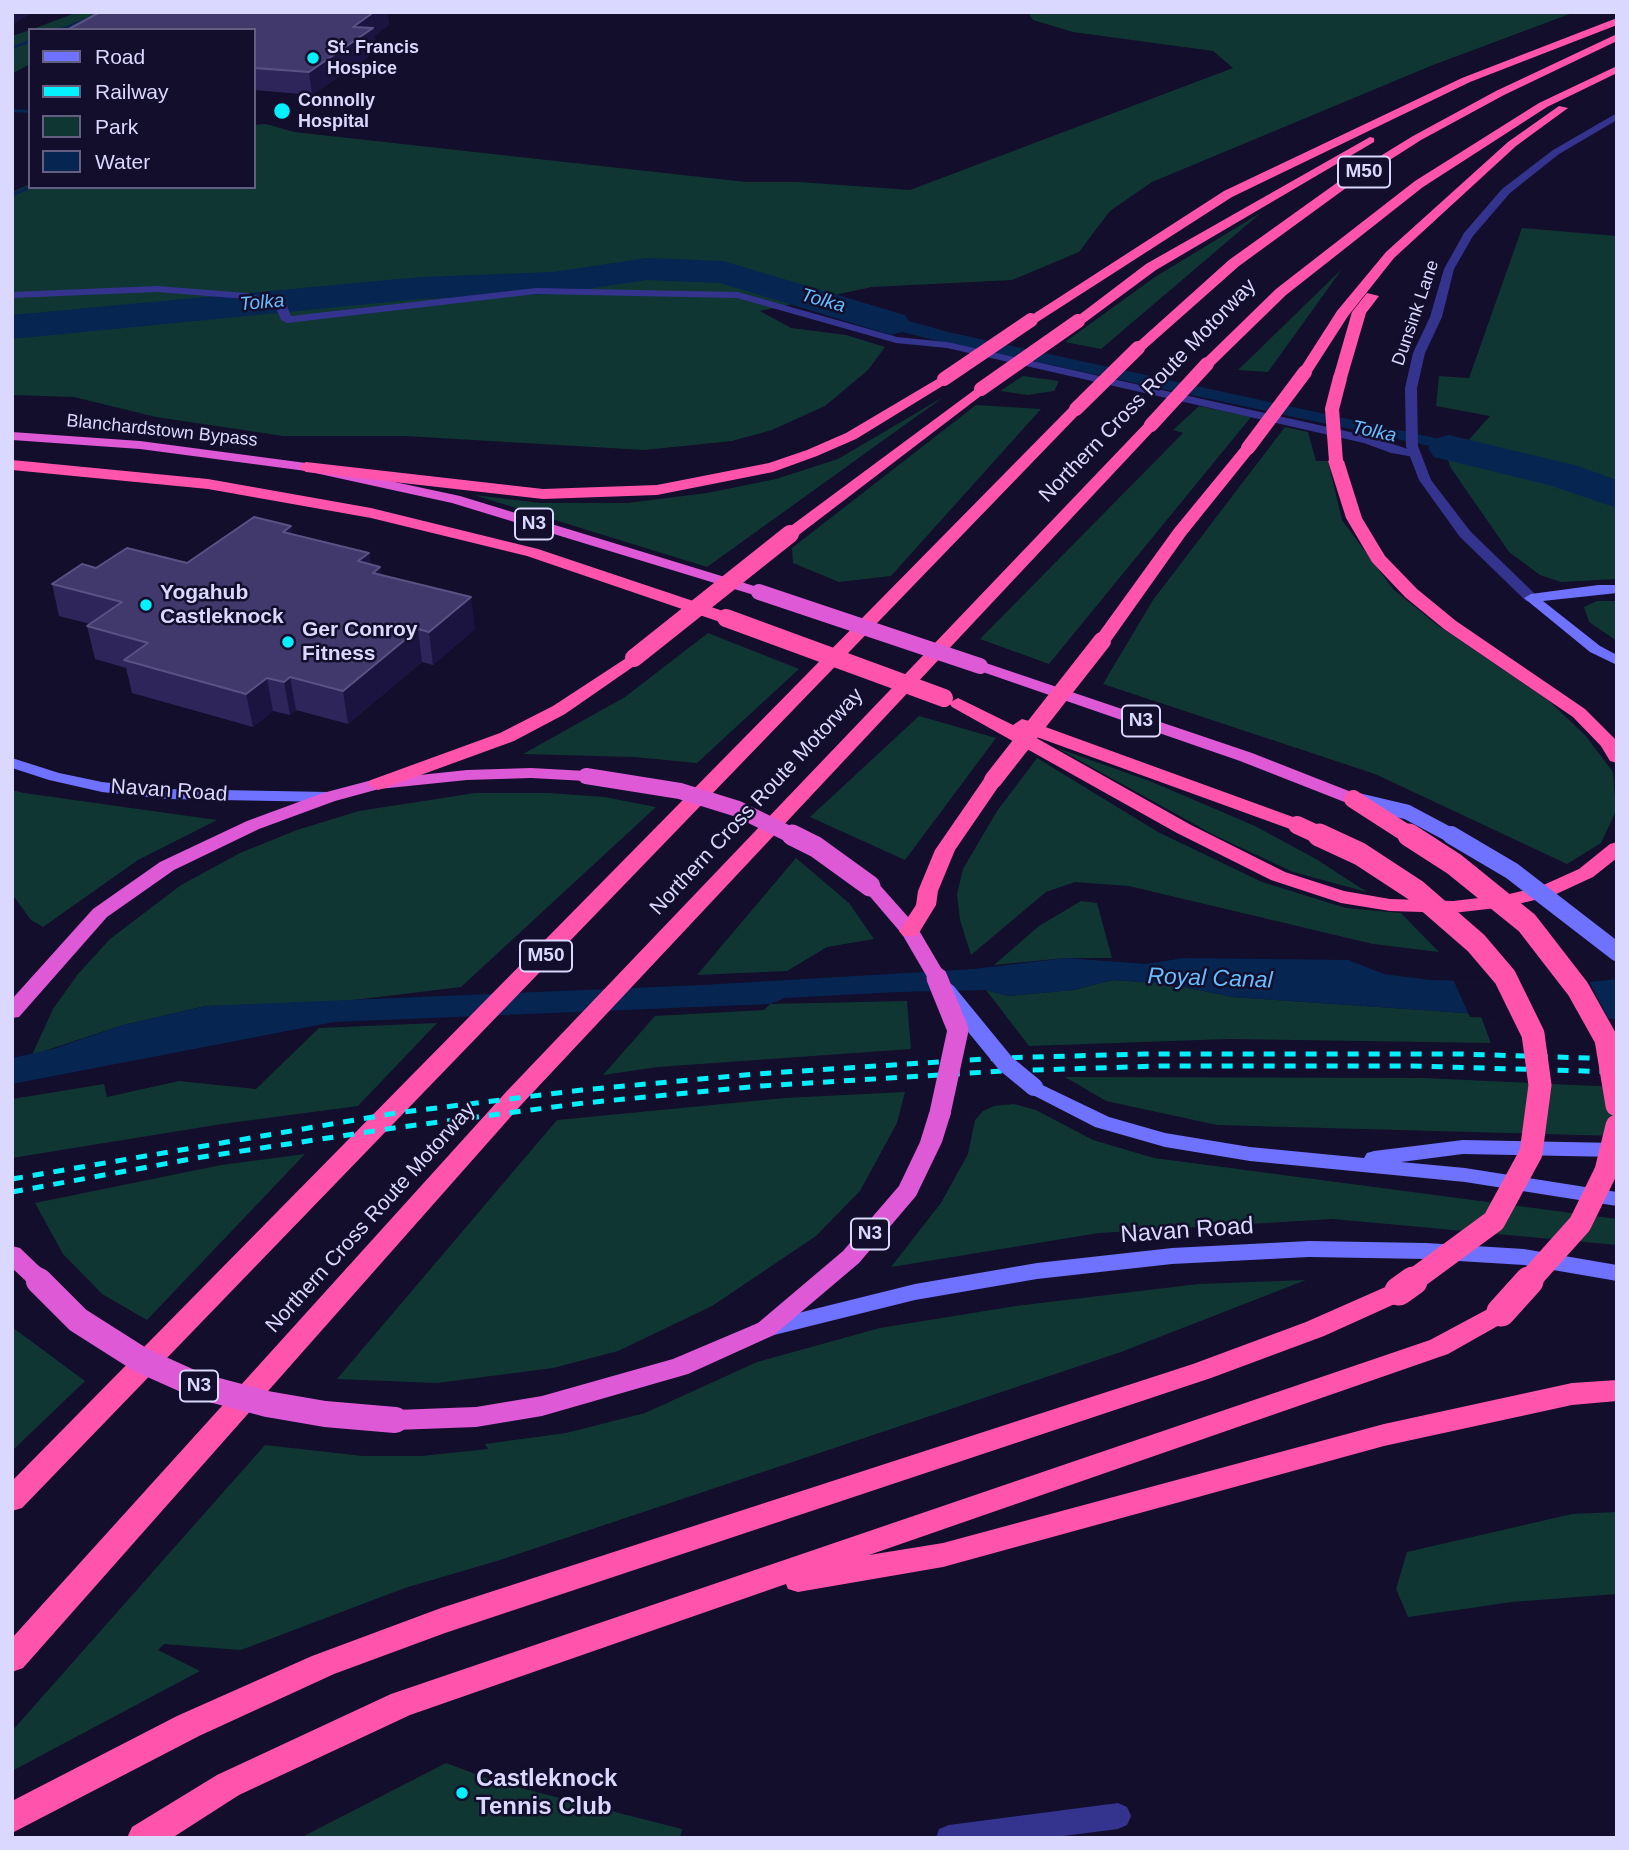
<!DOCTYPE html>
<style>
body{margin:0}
#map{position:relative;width:1629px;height:1850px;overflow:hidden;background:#120e2b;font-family:Arial,sans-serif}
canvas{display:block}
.frame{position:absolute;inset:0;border:14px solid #dbd8ff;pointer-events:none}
.legend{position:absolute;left:28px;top:28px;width:228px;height:161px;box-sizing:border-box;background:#120e2b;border:2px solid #625f80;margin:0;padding:9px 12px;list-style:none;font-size:21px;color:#dbd8ff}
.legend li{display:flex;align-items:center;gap:14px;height:35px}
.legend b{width:35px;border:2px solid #625f80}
</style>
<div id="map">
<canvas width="1629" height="1850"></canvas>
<div class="frame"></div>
<ul class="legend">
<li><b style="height:9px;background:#6f71ff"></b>Road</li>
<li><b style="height:9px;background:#04f0ff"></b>Railway</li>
<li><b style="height:19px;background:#103633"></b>Park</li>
<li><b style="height:19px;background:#072551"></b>Water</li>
</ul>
</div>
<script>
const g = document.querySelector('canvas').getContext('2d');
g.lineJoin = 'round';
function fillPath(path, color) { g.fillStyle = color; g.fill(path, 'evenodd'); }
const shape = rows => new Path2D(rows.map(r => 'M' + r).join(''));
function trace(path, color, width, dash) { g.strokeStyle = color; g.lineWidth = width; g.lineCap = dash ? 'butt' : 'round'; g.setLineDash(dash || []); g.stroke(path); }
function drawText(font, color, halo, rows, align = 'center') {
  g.font = font + ' Arial,sans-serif'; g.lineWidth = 5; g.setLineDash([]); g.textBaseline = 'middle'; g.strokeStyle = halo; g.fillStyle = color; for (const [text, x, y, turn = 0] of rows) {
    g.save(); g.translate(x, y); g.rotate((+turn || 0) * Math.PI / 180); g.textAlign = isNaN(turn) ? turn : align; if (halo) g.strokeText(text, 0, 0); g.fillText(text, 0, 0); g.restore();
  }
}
const green = shape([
 [78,12,137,12,82,30,30,30],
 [1028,12,1575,12,1433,65,1152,182,1110,211,1079,252,1012,280,872,287,760,311,791,328,846,335,885,347,868,370,825,406,772,430,732,441,644,450,405,436,283,436,156,417,74,397,12,395,12,192,30,184,30,187,254,187,254,125,266,124,294,132,746,182,799,182,910,190,1233,68,1213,51,1073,32,1033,20],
 [30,30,30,64,12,74,12,36],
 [1262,212,1101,349,1065,342,1155,277],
 [1522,228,1617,236,1617,579,1561,582,1540,575,1509,552,1451,468,1444,451,1458,452,1490,416,1436,406,1439,376,1469,378],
 [1342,269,1268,372,1238,370],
 [1023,376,1059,381,1054,391,1028,395,1000,391],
 [945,396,707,567,474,495,541,503,627,503,707,493,776,479,838,459],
 [976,405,1041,409,891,576,839,582,793,563,792,548],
 [1199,406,1251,417,1049,664,980,639,1183,433,1173,430],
 [1285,427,1308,432,1316,461,1328,461,1342,520,1393,589,1436,624,1549,701,1585,735,1613,772,1616,811,1601,843,1567,864,1375,774,1103,684,1153,600],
 [1597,601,1617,601,1617,641,1589,622,1584,607],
 [708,633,799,669,697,763,634,757,523,754,625,697],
 [919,716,996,738,905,860,810,817],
 [1057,748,1152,782,1255,826,1316,859,1367,892,1293,872,1214,835],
 [1037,758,1158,832,1262,882,1346,908,1401,913,1439,952,1373,944,1129,886,1075,882,1046,892,971,955,960,920,957,894,963,869,997,811],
 [12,790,24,793,217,820,138,860,43,927,31,920,12,894],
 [475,793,548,793,604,797,656,807,461,987,337,1002,206,1006,123,1025,32,1055,53,1009,78,974,110,939,181,885,240,853,297,830,359,811],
 [796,858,849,903,874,939,827,947,787,971,697,975],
 [1081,901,1097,903,1112,958,1066,958,994,965,1039,926],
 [1113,980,1170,984,1233,997,1480,1014,1491,1043,1229,1039,1029,1046,986,990,1008,996,1073,990],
 [907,1001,911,1049,658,1067,603,1075,655,1016,764,1010,770,1004],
 [437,1023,358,1106,222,1124,12,1158,12,1099,104,1084,107,1097,179,1081,256,1089,319,1028],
 [1065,1077,1424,1078,1617,1087,1617,1136,1217,1125,1106,1101],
 [905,1092,897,1123,860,1191,816,1236,712,1306,618,1351,553,1368,437,1383,337,1379,557,1120,785,1098],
 [1014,1104,1036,1110,1093,1140,1154,1158,1617,1219,1617,1245,1333,1219,1099,1233,891,1267,941,1203,968,1154,975,1120,983,1111,994,1106],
 [305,1154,147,1320,102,1294,63,1254,35,1203,221,1165],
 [1306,1280,1121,1352,500,1560,405,1588,241,1650,164,1644,158,1650,200,1671,12,1771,12,1731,265,1445,363,1456,422,1456,488,1449,485,1444,566,1433,645,1413,757,1362,880,1328,1016,1306,1198,1284],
 [12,1327,85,1381,12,1451],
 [1617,1512,1617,1594,1512,1602,1408,1617,1396,1589,1407,1552,1572,1514],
 [446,1763,497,1782,682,1829,680,1838,300,1838]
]);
const water = shape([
 [813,300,863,308,948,332,1463,444,1533,463,1523,469,1458,452,934,340,795,305],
 [1066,958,1146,964,1184,958,1348,960,1384,974,1430,980,1581,983,1617,979,1617,1019,1480,1014,1233,997,1170,984,1113,980,1073,990,1008,996,986,990,898,992,785,998,770,1004,334,1022,12,1084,12,1058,53,1049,123,1025,206,1006,702,985,974,969]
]);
const pier = shape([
 [1452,977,1588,979,1610,1022,1470,1017]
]);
const stream = shape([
 [102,12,109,12,62,30,55,30,102,12],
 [30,40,30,43,12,49,12,46,30,40],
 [12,109,30,110,30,113,12,112,12,109],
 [29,186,34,187,12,197,12,193,29,186]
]);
const river = shape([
 [647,258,723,261,905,315,910,323,905,331,891,335,720,283,647,280,553,294,420,299,12,339,12,315,420,277,553,272,647,258],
 [1449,435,1578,466,1617,480,1617,508,1549,485,1434,457,1428,448,1434,439,1449,435]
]);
const pedestrian = shape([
 [157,286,247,293,265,298,278,296,284,299,291,316,536,288,738,292,897,337,947,342,1368,436,1420,453,1414,457,1391,453,1364,443,947,348,896,343,737,298,536,294,287,323,281,320,274,303,265,304,246,299,157,292,12,298,12,292,157,286],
 [1118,1803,1127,1807,1131,1816,1127,1825,1118,1829,1048,1838,936,1838,939,1829,949,1825,1118,1803]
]);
const minor = shape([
 [1617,113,1617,120,1559,154,1510,193,1473,236,1454,269,1442,317,1425,353,1417,388,1418,446,1431,480,1470,531,1536,595,1536,601,1531,602,1526,601,1460,537,1419,480,1406,446,1405,388,1413,353,1430,317,1444,269,1464,233,1502,189,1553,150,1617,113]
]);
const secondary = shape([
 [1598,585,1617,585,1617,593,1543,601,1600,646,1617,655,1617,665,1590,652,1524,598,1531,594,1598,585],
 [12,758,59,773,102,782,166,789,329,792,337,797,329,802,166,799,102,792,49,780,12,768,12,758],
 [1034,1081,1109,1117,1165,1133,1250,1147,1364,1158,1367,1153,1374,1151,1463,1140,1617,1143,1617,1157,1463,1154,1401,1162,1465,1168,1617,1192,1617,1206,1465,1182,1250,1161,1165,1147,1095,1127,1027,1092,1024,1087,1027,1082,1034,1081],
 [1309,1241,1426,1243,1524,1249,1617,1265,1617,1281,1524,1265,1426,1259,1309,1257,1172,1264,1037,1279,915,1300,766,1337,758,1335,755,1329,758,1323,766,1321,915,1284,1037,1263,1172,1248,1309,1241]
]);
const trunk = shape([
 [12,432,140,441,306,463,460,496,764,589,767,592,759,597,754,595,452,503,306,471,140,449,12,440,12,432],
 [980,661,1252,753,1359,795,1362,799,1359,803,1347,803,1240,761,974,669,974,663,980,661],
 [531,768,586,771,595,776,586,781,531,778,467,780,379,789,335,801,259,829,174,870,107,917,19,1017,12,1018,12,999,93,909,160,862,247,821,323,793,372,780,467,770,531,768],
 [870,880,877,882,917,927,947,978,944,982,930,982,902,934,861,886,870,880],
 [940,1106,948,1108,951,1113,942,1142,916,1196,859,1263,774,1335,688,1374,542,1416,476,1427,395,1430,386,1427,383,1420,386,1413,395,1410,476,1407,542,1396,673,1359,758,1323,843,1251,899,1186,920,1142,929,1113,932,1108,940,1106],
 [12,1246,20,1248,43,1270,47,1276,43,1282,35,1285,27,1282,12,1268,12,1246]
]);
const motorway = shape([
 [1617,18,1617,25,1470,82,1232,197,1036,323,1024,320,1224,191,1462,78,1617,18],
 [1617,34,1617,41,1504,95,1421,140,1346,188,1239,266,1143,351,1131,348,1229,260,1338,182,1413,136,1496,91,1617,34],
 [1617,66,1617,73,1547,107,1423,187,1286,295,1212,367,1202,367,1202,361,1276,289,1415,181,1539,103,1617,66],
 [1559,106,1568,108,1516,146,1394,258,1348,316,1310,375,1300,375,1298,372,1337,311,1386,252,1508,142,1559,106],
 [1370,137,1374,138,1374,142,1156,270,1083,324,1071,321,1146,264,1370,137],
 [1367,293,1379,296,1366,313,1347,378,1335,381,1333,378,1352,312,1367,293],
 [944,375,949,376,949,382,856,439,817,456,773,472,657,495,543,499,306,472,298,467,306,462,543,489,657,485,769,463,807,450,846,433,944,375],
 [981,385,988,389,986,392,796,537,784,537,784,531,981,385],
 [1076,405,1083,409,1081,412,22,1508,12,1511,12,1481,1071,406,1076,405],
 [1151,421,1156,422,1156,428,522,1104,23,1668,12,1672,12,1638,506,1092,1146,422,1151,421],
 [1248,443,1256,448,1186,535,1108,645,1096,645,1093,641,1174,529,1243,445,1248,443],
 [1336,456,1344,461,1362,518,1385,556,1417,589,1456,621,1585,709,1617,741,1617,763,1610,761,1601,746,1573,717,1444,629,1405,597,1372,562,1346,518,1328,461,1336,456],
 [12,460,208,479,371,508,538,549,732,614,735,618,732,622,720,622,527,556,371,518,208,489,12,470,12,460],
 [634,653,640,654,643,658,640,662,565,714,514,741,385,788,378,790,368,784,371,780,500,733,553,706,634,653],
 [958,698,1013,725,1022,719,1029,721,1304,821,1307,825,1304,829,1290,829,1031,735,1191,825,1285,872,1344,891,1390,899,1453,901,1505,895,1539,887,1579,869,1610,844,1617,842,1617,858,1593,877,1552,896,1505,907,1453,913,1390,911,1341,903,1271,880,1177,833,952,707,949,703,958,698],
 [993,774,1003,780,955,850,938,891,936,905,917,936,903,936,899,931,916,905,918,891,935,850,986,776,993,774],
 [1399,1281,1408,1284,1412,1291,1408,1298,1324,1336,1211,1378,445,1633,334,1674,199,1736,12,1833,12,1801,177,1716,312,1656,441,1608,1193,1364,1306,1322,1399,1281],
 [1501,1302,1510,1305,1514,1312,1510,1319,1448,1354,869,1555,943,1543,1384,1424,1572,1383,1617,1380,1617,1401,1572,1405,1384,1446,943,1567,798,1592,788,1589,786,1584,410,1715,239,1795,172,1838,127,1838,132,1827,217,1775,391,1694,1430,1340,1501,1302]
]);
const rail = shape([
 [12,1179,396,1113,582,1090,755,1074,1000,1058,1144,1054,1461,1054,1617,1059],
 [12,1192,202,1157,394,1128,584,1103,761,1086,1003,1071,1160,1066,1413,1066,1617,1072]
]);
const secondaryBridgeFar1 = shape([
 [1356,800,1407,812,1454,837]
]);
const secondaryBridge = shape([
 [1451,835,1512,871,1617,952],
 [947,992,1006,1064,1034,1087]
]);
const trunkBridgeFar2 = shape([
 [759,592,980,666],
 [586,776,680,791,738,809,795,837]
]);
const trunkBridgeFar1 = shape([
 [792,835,816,847,870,886],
 [937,978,958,1030,940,1113],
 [35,1276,41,1282]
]);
const trunkBridge = shape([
 [39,1281,78,1320,141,1360,199,1386,267,1404,325,1414,395,1420]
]);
const motorwayBridgeFar3 = shape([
 [944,379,1031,320],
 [981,389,1078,321],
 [1076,409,1138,348],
 [1151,425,1207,364],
 [1248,448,1305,372],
 [1336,461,1332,409,1340,378]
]);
const motorwayBridgeFar2 = shape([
 [726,618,944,698],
 [634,658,790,534],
 [993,780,1102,641],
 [1353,799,1412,837],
 [1297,825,1323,837]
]);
const motorwayBridgeFar1 = shape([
 [1319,835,1360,854,1415,890,1476,943,1505,977,1533,1034,1540,1085,1531,1153,1494,1221,1411,1282],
 [1409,835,1454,864,1527,923,1578,989,1606,1039,1617,1105],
 [1528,1282,1580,1224,1606,1171,1617,1126]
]);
const motorwayBridge = shape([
 [1399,1291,1413,1281],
 [1501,1312,1529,1281]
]);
const wall = shape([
 [100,12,387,12,389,25,374,36,376,51,312,95,254,90,254,30,70,30,69,29],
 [293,534,369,553,371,565,380,567,381,575,475,629,433,665,422,662,348,724,296,710,290,715,273,711,253,727,132,693,126,668,95,659,87,626,90,624,59,616,52,584,96,568,187,563]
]);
const shadedWall = shape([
 [12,12,34,12,12,25],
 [374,12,387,12,389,25,374,36,376,51,312,95,309,72,353,27],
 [291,526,296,557,283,532],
 [369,553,374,584,358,561],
 [380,567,385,599,373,573],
 [471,597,475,629,433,665,429,632],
 [418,629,422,662,348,724,343,691],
 [290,677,296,710,290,715,284,682],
 [267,678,273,711,253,727,246,694]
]);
const building = shape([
 [100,12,374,12,353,27,373,28,309,72,254,68,254,30,85,30,69,29,100,12],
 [254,517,291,526,283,532,369,553,358,561,380,567,373,573,471,597,429,632,418,629,343,691,290,677,284,682,267,678,246,694,124,660,148,643,87,626,122,602,52,584,82,564,96,568,127,548,187,563,254,517]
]);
const markers = [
 [313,58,7,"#04f0ff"],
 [282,111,9,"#04f0ff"],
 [146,605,7,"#04f0ff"],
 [288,642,7,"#04f0ff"],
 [462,1793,7,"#04f0ff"]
];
const farPoinames = [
 ["St. Francis",327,48],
 ["Hospice",327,69],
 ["Connolly",298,101],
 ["Hospital",298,122]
];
const farStreetnames = [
 ["Dunsink Lane",1416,313,-71],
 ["Blanchardstown Bypass",162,431,6]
];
const shields = [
 [1364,172,52],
 [534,524,38],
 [1141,721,38],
 [546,956,52],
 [870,1234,38],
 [199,1386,38]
];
const shieldNames = [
 ["M50",1364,172],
 ["N3",534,524],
 ["N3",1141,721],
 ["M50",546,956],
 ["N3",870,1234],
 ["N3",199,1386]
];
const farWaternames = [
 ["Tolka",823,301,16],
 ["Tolka",262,303,-5],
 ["Tolka",1374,432,12]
];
const streetNames = [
 ["Northern Cross Route Motorway",1148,391,-46],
 ["Navan Road",169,791,4],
 ["Northern Cross Route Motorway",757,802,-47],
 ["Northern Cross Route Motorway",371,1218,-48]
];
const poiNames = [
 ["Yogahub",160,593],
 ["Castleknock",160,617],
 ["Ger Conroy",302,630],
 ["Fitness",302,654]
];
const waterNames = [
 ["Royal Canal",1210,979,2]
];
const nearStreetnames = [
 ["Navan Road",1187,1231,-4]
];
const nearPoinames = [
 ["Castleknock",476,1779],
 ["Tennis Club",476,1807]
];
fillPath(green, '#103633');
fillPath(water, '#072551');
fillPath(pier, '#120e2b');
fillPath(stream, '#072551');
fillPath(river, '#072551');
fillPath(pedestrian, '#34348f');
fillPath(minor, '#34348f');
fillPath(secondary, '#6f71ff');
fillPath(trunk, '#de59d6');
fillPath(motorway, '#ff53ac');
trace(rail, '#04f0ff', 5, [11, 10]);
trace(secondaryBridgeFar1, '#6f71ff', 15);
trace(secondaryBridge, '#6f71ff', 18);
trace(trunkBridgeFar2, '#de59d6', 16);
trace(trunkBridgeFar1, '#de59d6', 21);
trace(trunkBridge, '#de59d6', 26);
trace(motorwayBridgeFar3, '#ff53ac', 14);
trace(motorwayBridgeFar2, '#ff53ac', 18);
trace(motorwayBridgeFar1, '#ff53ac', 23);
trace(motorwayBridge, '#ff53ac', 29);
fillPath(wall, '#2e255a');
fillPath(shadedWall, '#1b1440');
fillPath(building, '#41396c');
trace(building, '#595283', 2);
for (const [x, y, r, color] of markers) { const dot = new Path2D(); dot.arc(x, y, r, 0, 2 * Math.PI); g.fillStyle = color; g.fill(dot); trace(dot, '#120e2b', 2.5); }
drawText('bold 18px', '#dbd8ff', '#120e2b', farPoinames, 'left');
drawText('18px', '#dbd8ff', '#120e2b', farStreetnames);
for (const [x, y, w] of shields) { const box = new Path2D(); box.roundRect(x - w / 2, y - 15.5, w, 31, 5); g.fillStyle = '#120e2b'; g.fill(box); trace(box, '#dbd8ff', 2); }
drawText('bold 19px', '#dbd8ff', null, shieldNames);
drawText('italic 19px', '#66beff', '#120e2b', farWaternames);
drawText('21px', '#dbd8ff', '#120e2b', streetNames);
drawText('bold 21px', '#dbd8ff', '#120e2b', poiNames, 'left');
drawText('italic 23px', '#66beff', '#120e2b', waterNames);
drawText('24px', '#dbd8ff', '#120e2b', nearStreetnames);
drawText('bold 24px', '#dbd8ff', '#120e2b', nearPoinames, 'left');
</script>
